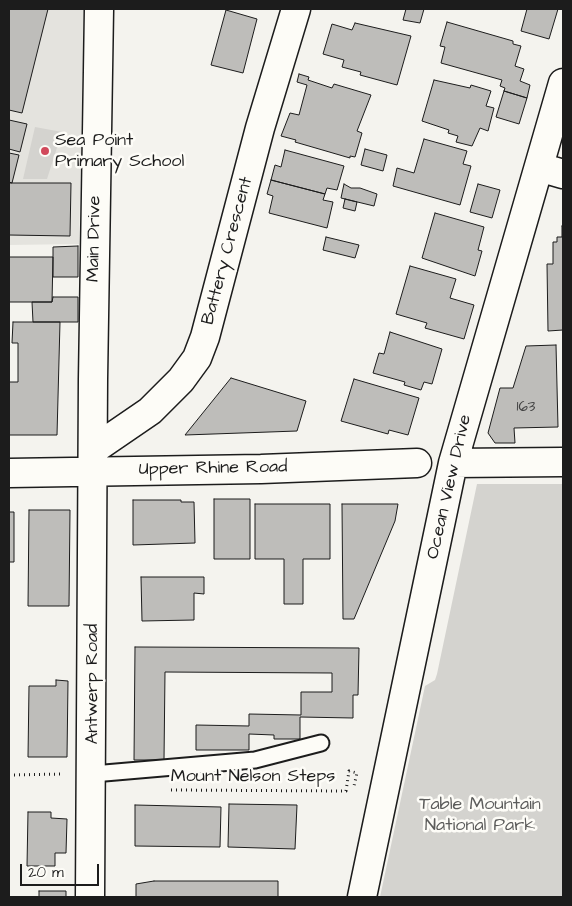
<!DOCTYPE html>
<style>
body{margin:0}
#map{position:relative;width:572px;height:906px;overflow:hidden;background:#f4f3ee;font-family:"Architects Daughter",sans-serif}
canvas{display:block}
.frame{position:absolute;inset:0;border:10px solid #1c1c1c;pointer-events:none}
.scale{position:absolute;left:20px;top:864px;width:79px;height:22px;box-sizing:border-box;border:2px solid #1c1c1c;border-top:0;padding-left:6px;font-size:15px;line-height:18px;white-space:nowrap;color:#1c1c1c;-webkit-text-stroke:4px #fdfcf7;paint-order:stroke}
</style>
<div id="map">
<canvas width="572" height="906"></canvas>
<div class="frame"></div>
<div class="scale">20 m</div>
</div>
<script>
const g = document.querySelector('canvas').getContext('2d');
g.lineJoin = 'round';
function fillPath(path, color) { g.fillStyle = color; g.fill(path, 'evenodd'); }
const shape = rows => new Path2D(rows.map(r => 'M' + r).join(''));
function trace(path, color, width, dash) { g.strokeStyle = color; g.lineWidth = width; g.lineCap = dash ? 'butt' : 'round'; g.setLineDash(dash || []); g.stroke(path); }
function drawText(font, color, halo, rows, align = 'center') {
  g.font = font + ' "Architects Daughter",sans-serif'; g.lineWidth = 5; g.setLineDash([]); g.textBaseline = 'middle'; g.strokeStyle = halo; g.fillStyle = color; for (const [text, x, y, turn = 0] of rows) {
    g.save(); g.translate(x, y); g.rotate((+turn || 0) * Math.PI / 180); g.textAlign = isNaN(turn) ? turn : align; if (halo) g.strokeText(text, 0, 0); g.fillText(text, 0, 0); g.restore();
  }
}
const built = shape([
 [9,9,84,9,79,244,9,245]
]);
const green = shape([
 [35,127,62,132,47,179,23,179],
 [477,484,563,484,563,897,380,897,425,686,435,680,437,674]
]);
const building = shape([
 [9,9,48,9,22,113,9,110,9,9],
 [406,9,424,9,420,23,403,20,406,9],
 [527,9,558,9,549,39,521,31,527,9],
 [226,10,257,19,243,73,211,65,226,10],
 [447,22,513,41,513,44,521,46,515,66,524,69,520,81,530,85,527,98,504,91,505,88,500,86,502,80,441,63,445,47,440,46,447,22],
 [355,23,411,36,397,85,360,75,361,72,342,67,344,60,323,54,332,24,352,30,355,23],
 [299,74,309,77,308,80,332,88,334,84,371,95,357,131,362,133,355,157,350,156,350,158,295,142,296,140,281,136,290,113,299,115,307,85,297,82,299,74],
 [434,80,470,88,471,85,491,91,486,106,494,108,488,131,480,128,472,146,456,142,458,136,448,133,449,130,422,121,434,80],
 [504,91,527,98,519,124,496,117,504,91],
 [9,120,27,124,20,152,9,149,9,120],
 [424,139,467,151,463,164,471,166,460,205,393,186,397,168,414,173,424,139],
 [365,149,387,155,383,171,361,165,365,149],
 [285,150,344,166,337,190,327,188,325,194,271,180,275,165,281,167,285,150],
 [9,153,19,155,12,183,9,182,9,153],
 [271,180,325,194,323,200,333,202,327,228,269,213,273,196,267,194,271,180],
 [9,183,71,183,70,236,9,235,9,183],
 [344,184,351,188,360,188,377,194,374,206,341,198,344,184],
 [478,184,500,190,492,218,470,212,478,184],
 [345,199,357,202,355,211,343,208,345,199],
 [435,213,484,227,478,250,482,251,475,276,422,258,435,213],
 [562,226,563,226,563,330,548,331,547,264,553,264,553,242,557,242,557,237,562,237,562,226],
 [326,237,359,245,355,258,323,250,326,237],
 [78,246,78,277,53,277,53,247,78,246],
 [9,257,53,257,52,302,9,302,9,257],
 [410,266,456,279,450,298,474,305,464,339,425,328,427,323,396,314,410,266],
 [53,297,78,297,78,322,33,322,32,302,52,302,53,297],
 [13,322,60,322,57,435,9,435,9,382,18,382,18,343,12,343,13,322],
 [390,332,442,349,432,384,424,382,421,390,404,385,405,382,373,373,379,353,384,354,390,332],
 [556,345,558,427,514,428,515,443,495,443,488,433,500,388,513,388,526,346,556,345],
 [231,378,306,401,297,431,185,435,231,378],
 [354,379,419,398,408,435,389,430,388,434,341,421,354,379],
 [214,499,250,499,250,559,214,559,214,499],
 [133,500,181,500,181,502,194,502,195,543,133,545,133,500],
 [255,504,330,504,330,559,303,559,303,604,284,604,284,559,255,559,255,504],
 [342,504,398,504,395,521,354,619,343,619,342,504],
 [29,510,70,510,69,606,28,606,29,510],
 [9,512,14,512,14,562,9,562,9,512],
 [141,577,204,577,204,594,194,593,194,620,142,621,141,577],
 [135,647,359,648,358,695,353,695,353,718,300,717,300,739,274,739,274,735,249,734,249,750,196,750,196,725,249,726,249,714,301,715,301,692,332,692,332,673,165,672,164,760,134,760,135,647],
 [56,680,68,681,67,757,28,757,29,686,56,686,56,680],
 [229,804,297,805,295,849,228,847,229,804],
 [135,805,221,807,220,847,135,846,135,805],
 [28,812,51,812,51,818,67,819,66,853,55,853,55,866,27,866,28,812],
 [154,881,278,881,278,897,136,897,136,884,154,881],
 [39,891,66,891,66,897,39,897,39,891]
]);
const path = shape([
 [9,775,63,774],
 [171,790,346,791,349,771,357,773,354,786]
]);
const service = shape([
 [93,774,255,760,321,743]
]);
const minor = shape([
 [539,167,563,174],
 [93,450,150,411,181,380,197,358,205,337,260,128,296,9],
 [453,463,563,462],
 [9,473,261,469,417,463],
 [90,897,93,379,99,9],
 [362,897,453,463,563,83]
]);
const markers = [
 [45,151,5,"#d1495b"]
];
const numberNames = [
 ["163",526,408]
];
const poiNames = [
 ["Sea Point",55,141],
 ["Primary School",55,162]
];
const streetNames = [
 ["Main Drive",95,239,-89],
 ["Battery Crescent",228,251,-75],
 ["Upper Rhine Road",213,469,-1],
 ["Ocean View Drive",450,487,-77],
 ["Antwerp Road",93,684,-90],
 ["Mount Nelson Steps",253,777]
];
const parkNames = [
 ["Table Mountain",480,805],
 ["National Park",480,826]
];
fillPath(built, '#e4e3de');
fillPath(green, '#d4d3cf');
fillPath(building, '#bebdba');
trace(building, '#1c1c1c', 1);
trace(service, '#1c1c1c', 19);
trace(minor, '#1c1c1c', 31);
trace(path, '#1c1c1c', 3, [1, 4]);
trace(service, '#fdfcf7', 15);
trace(minor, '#fdfcf7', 28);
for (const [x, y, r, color] of markers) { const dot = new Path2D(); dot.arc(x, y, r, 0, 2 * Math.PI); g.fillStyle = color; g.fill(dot); trace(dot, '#fdfcf7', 2); }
drawText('15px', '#444', null, numberNames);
drawText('18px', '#1c1c1c', '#fdfcf7', poiNames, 'left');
drawText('18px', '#1c1c1c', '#fdfcf7', streetNames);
drawText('18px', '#5c5c5b', '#fdfcf7', parkNames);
</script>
